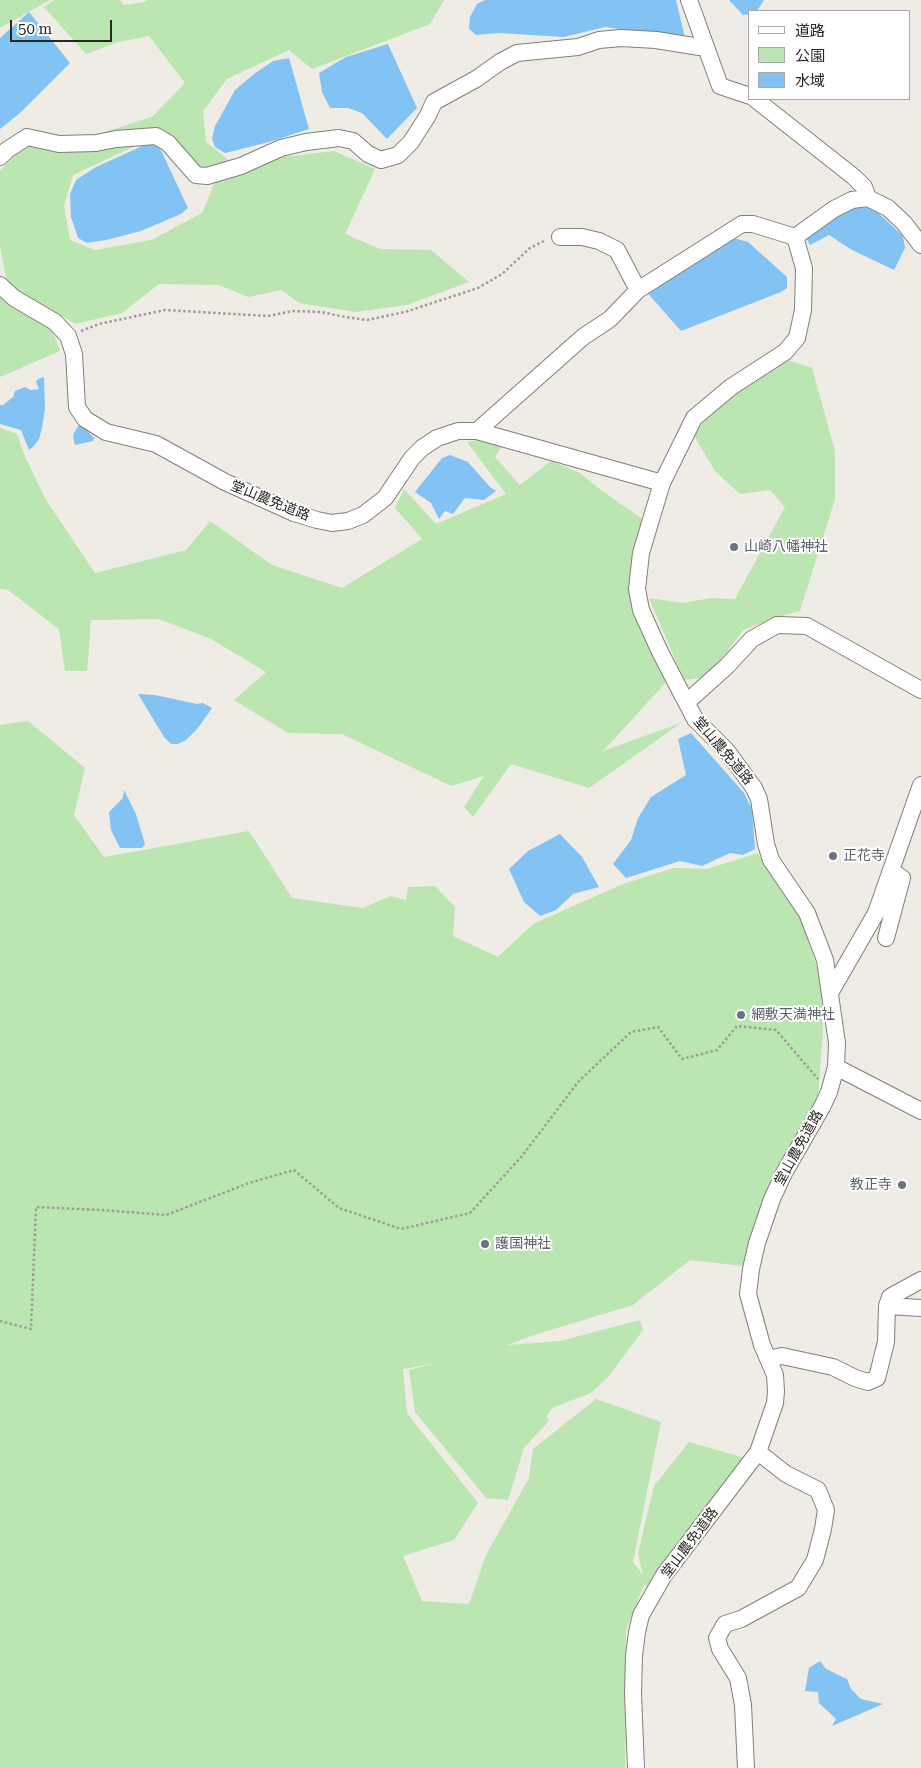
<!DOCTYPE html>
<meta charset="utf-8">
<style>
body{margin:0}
#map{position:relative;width:921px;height:1768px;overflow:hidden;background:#efebe5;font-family:"Roboto Serif","Noto Sans JP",serif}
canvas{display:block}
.legend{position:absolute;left:748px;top:10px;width:162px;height:90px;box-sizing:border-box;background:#fff;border:1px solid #a9a9a8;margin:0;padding:6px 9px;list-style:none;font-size:15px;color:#292825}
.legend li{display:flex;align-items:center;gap:10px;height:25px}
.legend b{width:25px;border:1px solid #a9a9a8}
.scale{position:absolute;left:10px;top:20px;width:102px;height:22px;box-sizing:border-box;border:2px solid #292825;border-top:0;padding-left:6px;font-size:15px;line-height:18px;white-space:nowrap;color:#292825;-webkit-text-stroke:4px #fff;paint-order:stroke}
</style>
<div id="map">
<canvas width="921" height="1768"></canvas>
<ul class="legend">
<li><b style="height:6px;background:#fff"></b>道路</li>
<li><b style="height:14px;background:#bbe5b1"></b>公園</li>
<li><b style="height:14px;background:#83c3f4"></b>水域</li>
</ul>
<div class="scale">50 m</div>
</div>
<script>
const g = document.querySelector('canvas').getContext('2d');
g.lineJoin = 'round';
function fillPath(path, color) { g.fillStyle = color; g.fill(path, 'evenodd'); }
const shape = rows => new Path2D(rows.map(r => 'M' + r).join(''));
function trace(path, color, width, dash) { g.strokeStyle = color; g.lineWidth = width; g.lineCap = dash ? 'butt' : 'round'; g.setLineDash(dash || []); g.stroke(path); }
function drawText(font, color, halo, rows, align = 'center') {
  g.font = font + ' "Roboto Serif","Noto Sans JP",serif'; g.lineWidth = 4; g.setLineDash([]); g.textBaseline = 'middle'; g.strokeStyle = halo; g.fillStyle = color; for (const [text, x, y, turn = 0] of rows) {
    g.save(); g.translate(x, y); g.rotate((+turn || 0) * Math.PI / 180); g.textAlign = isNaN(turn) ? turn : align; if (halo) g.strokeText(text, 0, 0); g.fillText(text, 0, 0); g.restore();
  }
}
const green = shape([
 [0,0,50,0,0,28],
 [54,0,120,0,124,5,144,2,147,0,444,0,430,24,312,69,289,50,227,79,203,111,206,142,230,161,202,170,164,135,92,136,152,117,185,83,149,36,118,42,86,54,44,7],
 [144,142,73,175,64,206,70,240,95,250,151,240,202,213,215,182,283,157,334,151,375,169,345,234,380,249,431,250,469,282,407,305,355,312,299,303,281,290,248,297,219,285,159,284,122,313,75,324,59,314,33,302,7,282,0,247,0,171,11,159,29,144],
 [0,293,51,326,60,351,0,377],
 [785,359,812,368,835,451,835,499,800,611,774,618,743,630,724,656,703,678,684,680,649,598,683,603,711,598,735,599,785,507,770,490,740,494,715,471,693,434,720,404],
 [0,428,17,434,25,457,46,500,95,573,186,550,210,521,272,565,342,588,422,539,395,508,404,489,436,524,506,494,467,442,482,439,502,446,495,457,520,485,551,461,580,473,602,491,644,520,632,573,670,678,603,751,681,723,589,788,511,764,473,817,464,807,484,776,451,786,342,734,288,733,234,700,266,672,211,639,159,619,91,620,87,671,65,671,59,629,8,590,0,589],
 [28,721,85,768,74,815,104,857,249,831,292,898,363,908,390,896,406,900,408,887,435,886,455,907,453,936,498,957,533,924,623,884,674,868,707,869,758,853,799,915,821,979,823,1031,818,1096,772,1179,743,1266,690,1260,633,1305,534,1335,507,1345,560,1341,640,1320,643,1330,608,1377,591,1393,552,1408,547,1416,548,1422,524,1448,508,1500,486,1498,415,1412,409,1370,432,1364,403,1369,407,1413,478,1503,454,1540,403,1556,422,1601,469,1604,486,1555,529,1478,533,1449,596,1399,661,1422,633,1562,643,1575,638,1553,654,1486,689,1442,745,1458,648,1591,645,1582,626,1630,625,1768,0,1768,0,725]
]);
const water = shape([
 [485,0,676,0,685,38,605,27,564,37,499,33,476,35,469,29,470,17,477,4],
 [729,0,764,0,757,11,750,11,750,14,743,15],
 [29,12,70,63,20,113,0,129,0,38],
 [388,44,417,108,387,139,362,113,348,108,330,108,322,92,319,73,346,57],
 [289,58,309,129,269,142,225,153,215,147,212,139,215,126,235,90,254,74,273,61],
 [151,142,160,148,188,208,181,214,141,231,106,240,87,243,78,238,71,217,70,194,76,180,96,167],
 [855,207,873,208,903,236,905,248,894,270,852,250,829,235,810,245,805,236,844,212],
 [730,237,748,242,787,277,787,288,781,292,681,331,644,289],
 [44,377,45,409,42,428,39,439,34,446,29,450,21,430,0,424,0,405,3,405,13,397,15,391,25,387,31,390,39,389,36,382,38,379],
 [80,423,94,438,93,441,75,445,73,437,74,433],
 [450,455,468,462,490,487,496,491,484,500,465,498,453,514,445,511,439,519,431,503,415,492,442,458],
 [138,694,155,695,197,704,203,703,212,708,198,728,186,740,178,744,171,744,164,737],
 [691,733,744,793,752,809,755,849,743,855,730,853,702,866,680,861,626,878,613,864,631,840,638,818,651,797,686,775,678,739],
 [124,790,136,814,145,844,142,848,120,848,111,830,109,812,123,798],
 [560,834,582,857,599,887,573,894,556,910,540,916,524,902,509,869,528,851],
 [820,1661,826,1669,847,1679,851,1689,861,1699,883,1704,832,1726,836,1719,819,1703,818,1692,805,1691,809,1668]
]);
const path = shape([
 [81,331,99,324,165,310,268,316,293,311,321,312,345,317,367,320,405,312,478,288,502,274,530,248,546,240],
 [0,1321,31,1329,36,1207,101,1210,166,1215,249,1183,294,1170,339,1208,401,1229,470,1213,522,1156,579,1081,631,1032,658,1027,682,1059,717,1050,737,1026,776,1030,818,1079]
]);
const street = shape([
 [689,0,720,86,750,96],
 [755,99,854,177,864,187,868,198],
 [0,157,7,150,27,137,59,144,96,143,116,139,156,136,168,143,196,175,207,176,241,166,281,148,306,142,339,138,353,141,368,154,381,160,398,155,411,142,427,117,434,102,476,79,500,62,517,53,578,47,599,40,621,38,656,40,706,48],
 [560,237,582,237,599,241,617,250,638,290],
 [0,285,14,298,55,322,68,336,74,354,77,407,85,419,106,432,156,444,225,482,294,513,317,520,332,523,348,521,363,515,385,498,412,458,422,448,437,438,458,431,477,431,662,483,641,553,637,589,641,610,660,652,695,719,727,751,754,788,759,799,766,844,771,860,807,913,825,960,837,1043,836,1067,829,1092,822,1107,784,1173,772,1199,757,1243,751,1269,748,1294,762,1345,775,1375,776,1391,775,1403,758,1452,664,1575,641,1615,637,1632,634,1656,633,1694,636,1768],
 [477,431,583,337,610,319,638,290,742,224,753,224,795,237,834,209,852,200,868,198,888,208,904,223,921,245],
 [662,483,694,418,731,387,785,352,797,338,803,310,804,268,795,237],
 [687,702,727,666,752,639,777,625,807,626,921,690],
 [886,938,902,878,892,871],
 [830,993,876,913,921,785],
 [836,1067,921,1111],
 [887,1306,921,1308],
 [768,1359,782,1356,833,1367,855,1378,868,1382,877,1378,886,1342,887,1306,890,1297,921,1280],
 [746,1768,743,1705,738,1678,720,1649,717,1638,725,1624,741,1619,798,1588,815,1560,823,1529,826,1510,818,1490,786,1474,758,1452]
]);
const markers = [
 [734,547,5,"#6b7280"],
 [833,856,5,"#6b7280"],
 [741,1015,5,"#6b7280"],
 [902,1185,5,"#6b7280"],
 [485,1244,5,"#6b7280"]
];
const streetNames = [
 ["堂山農免道路",270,501,22],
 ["堂山農免道路",723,751,50],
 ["堂山農免道路",799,1148,-61],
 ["堂山農免道路",690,1543,-53]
];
const worshipNames = [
 ["山崎八幡神社",744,547],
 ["正花寺",843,856],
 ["網敷天満神社",751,1015],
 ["教正寺",892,1185,"right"],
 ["護国神社",495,1244]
];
fillPath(green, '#bbe5b1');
fillPath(water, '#83c3f4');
trace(street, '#827f79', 18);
trace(path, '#9f9d98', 2.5, [2.5, 2.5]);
trace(street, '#fff', 16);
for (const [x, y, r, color] of markers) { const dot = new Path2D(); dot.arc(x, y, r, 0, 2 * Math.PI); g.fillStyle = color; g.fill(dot); trace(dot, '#fff', 2); }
drawText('14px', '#292825', '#fff', streetNames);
drawText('14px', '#5b616d', '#fff', worshipNames, 'left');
</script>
